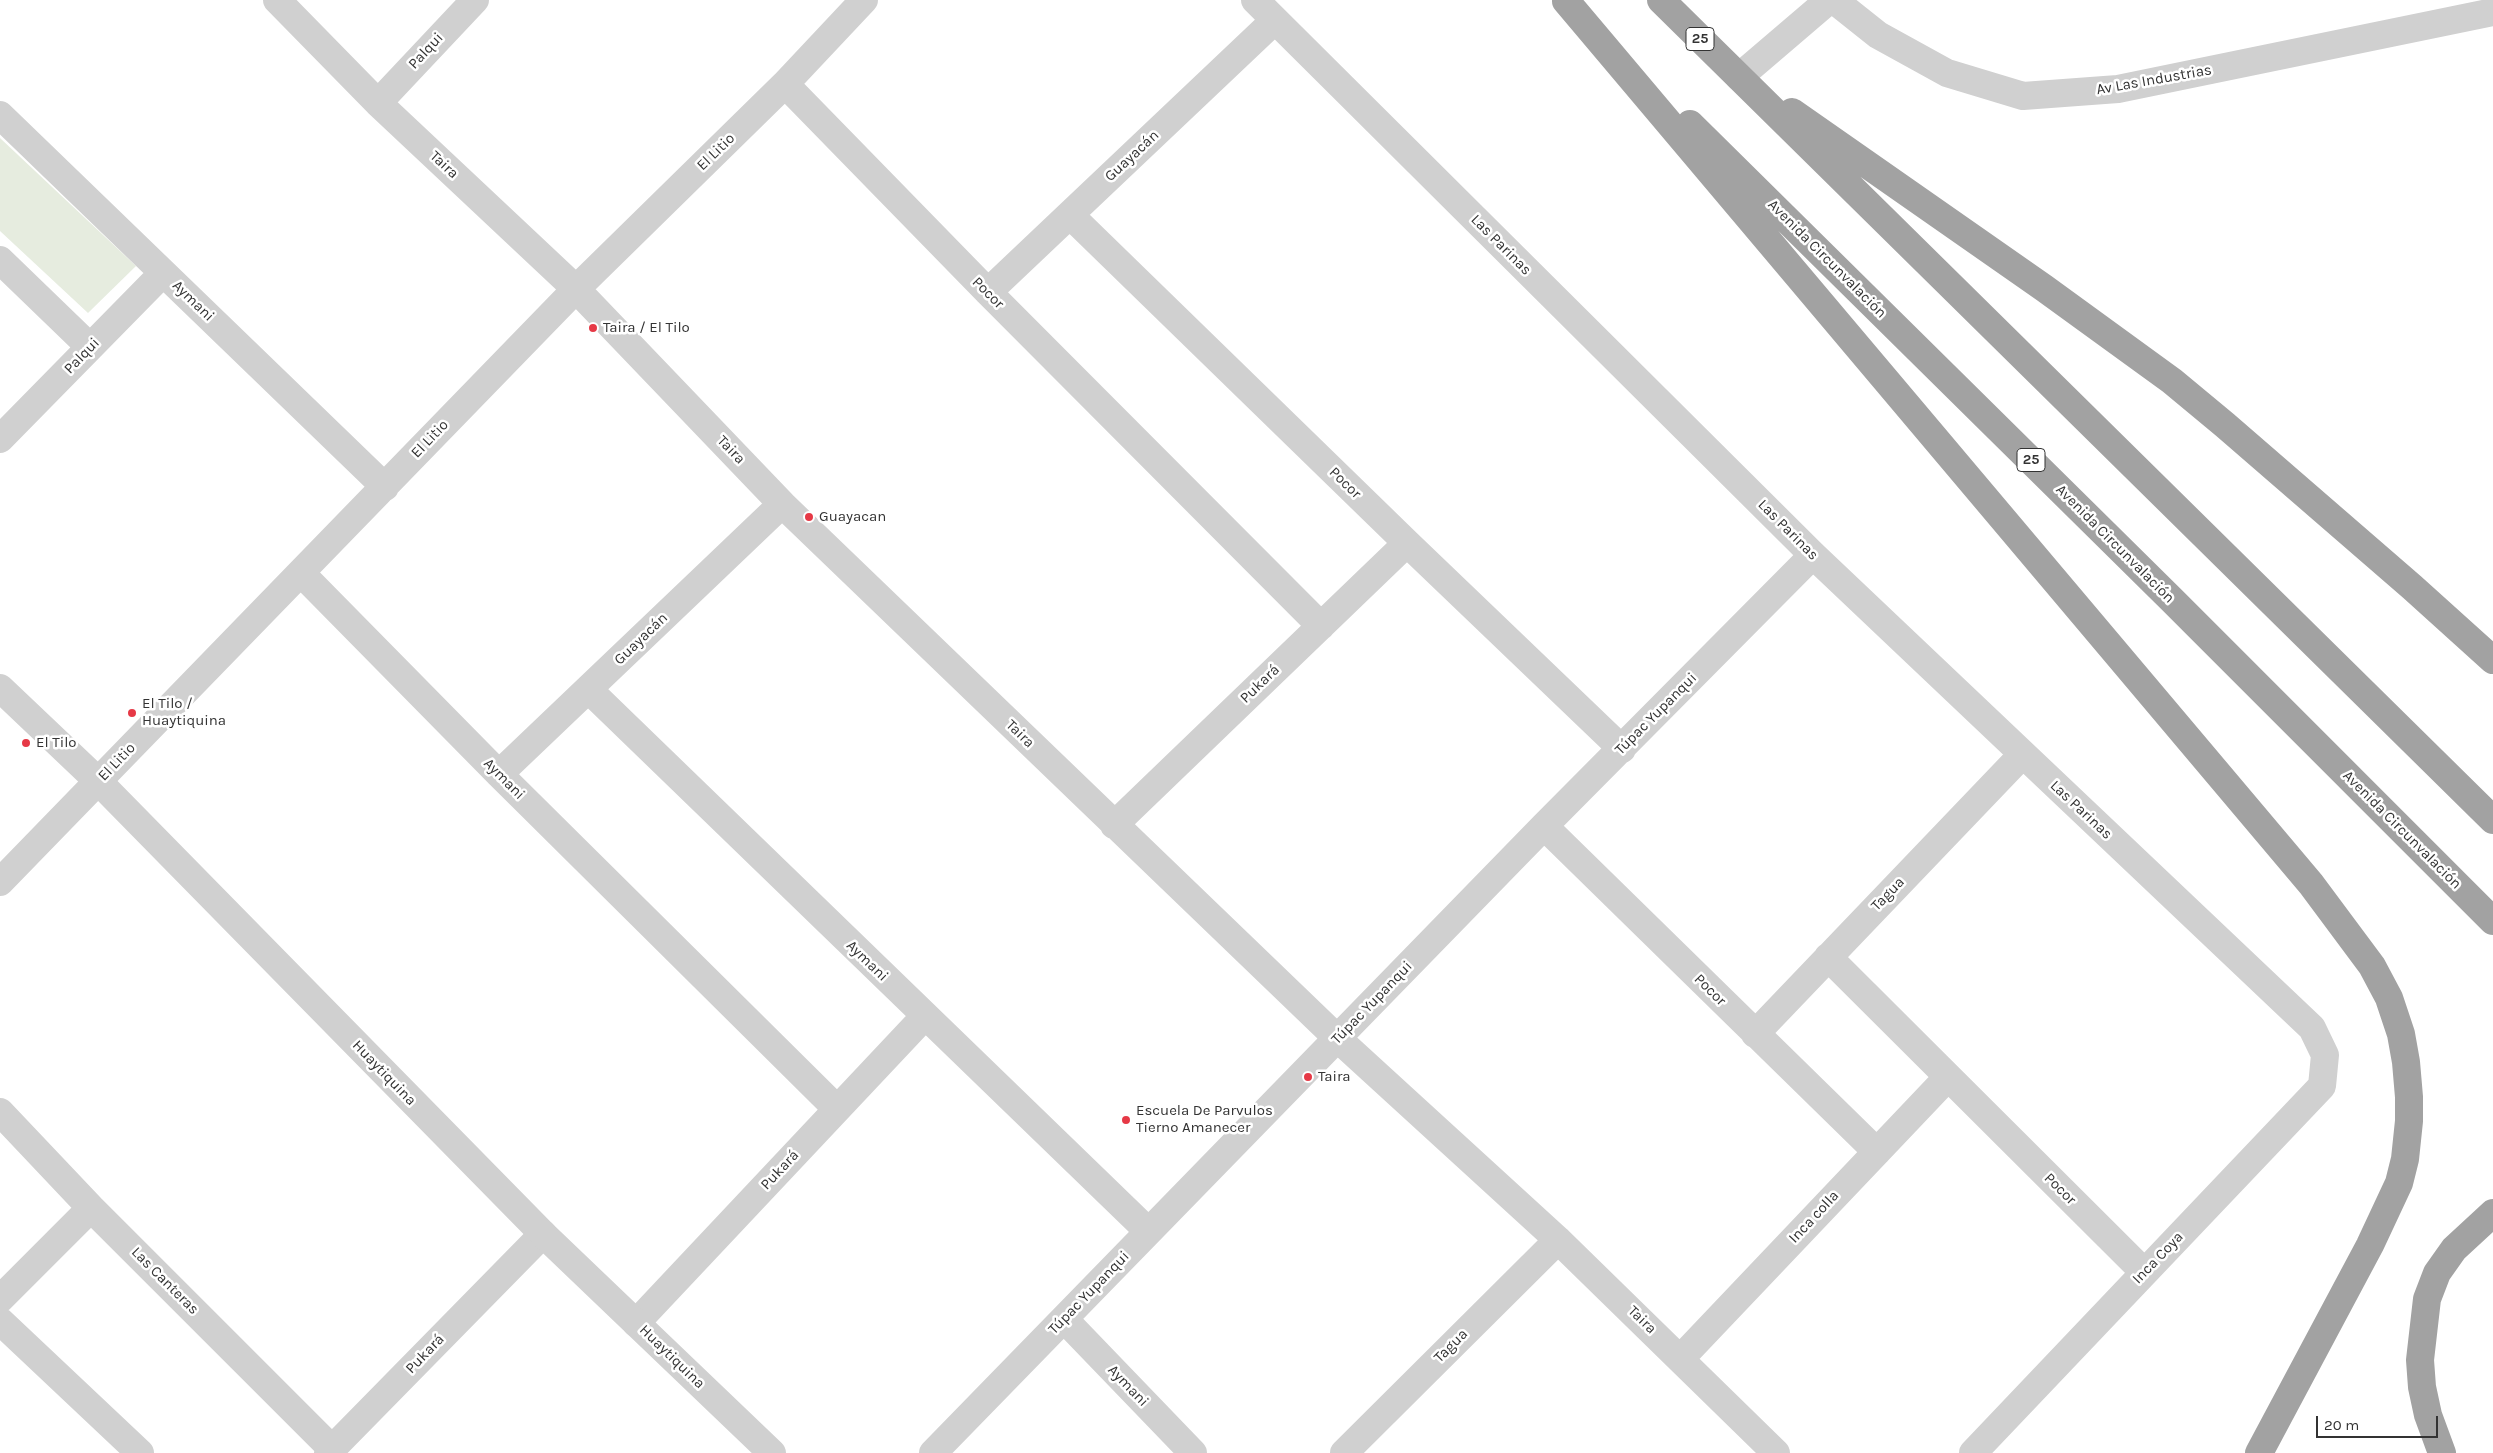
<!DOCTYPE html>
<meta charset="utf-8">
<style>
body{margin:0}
#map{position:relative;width:2493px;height:1453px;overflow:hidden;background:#fff;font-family:Karla,sans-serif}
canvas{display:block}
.scale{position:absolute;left:2316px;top:1416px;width:122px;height:22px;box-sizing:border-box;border:2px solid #333;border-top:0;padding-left:6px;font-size:15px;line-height:18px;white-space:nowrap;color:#333;-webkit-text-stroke:4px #fff;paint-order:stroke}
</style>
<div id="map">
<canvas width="2493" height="1453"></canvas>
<div class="scale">20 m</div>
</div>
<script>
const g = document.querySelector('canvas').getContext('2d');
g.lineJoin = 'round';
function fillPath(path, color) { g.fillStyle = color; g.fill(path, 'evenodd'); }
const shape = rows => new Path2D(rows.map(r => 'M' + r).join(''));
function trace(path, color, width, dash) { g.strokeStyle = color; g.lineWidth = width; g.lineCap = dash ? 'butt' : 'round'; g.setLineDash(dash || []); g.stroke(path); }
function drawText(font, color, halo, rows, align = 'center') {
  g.font = font + ' Karla,sans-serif'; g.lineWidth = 5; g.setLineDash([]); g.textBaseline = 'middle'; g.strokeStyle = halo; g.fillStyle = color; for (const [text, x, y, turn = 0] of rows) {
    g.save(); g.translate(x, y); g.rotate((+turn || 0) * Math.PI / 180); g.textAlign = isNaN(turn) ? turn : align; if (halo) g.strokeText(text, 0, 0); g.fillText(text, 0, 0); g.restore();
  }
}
const green = shape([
 [0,138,136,266,88,313,0,231]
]);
const minor = shape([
 [277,0,378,103,576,289,782,504,1337,1038,1558,1240,1776,1453],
 [1255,0,1813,555,2312,1028,2325,1055,2322,1086,1973,1453],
 [1834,0,1878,35,1947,73,2023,96,2118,89,2493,12],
 [1739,77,1829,0],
 [785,84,988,292,1321,626],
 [378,103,475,0],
 [0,115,385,487],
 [1070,215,1407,543,1622,749],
 [0,260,90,347],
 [988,292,1275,20],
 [0,439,163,273],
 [301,573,499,774,837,1109],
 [588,689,1148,1231],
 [499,774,782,504],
 [1114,825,1407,543],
 [1544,826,1877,1152],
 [0,882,576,289,785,84,864,0],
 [1828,957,2144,1272],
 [1755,1034,2022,755],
 [0,1112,91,1208,332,1449],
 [0,1299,91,1208],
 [1064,1319,1193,1453],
 [0,1321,140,1453],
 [636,1323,924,1017],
 [1681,1358,1948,1077],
 [328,1453,543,1234],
 [933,1453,1544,826,1813,555],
 [1344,1453,1558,1240]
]);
const tertiary = shape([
 [0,688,98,781,543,1234,772,1453]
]);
const trunk = shape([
 [1661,0,2493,820],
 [1566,1,2311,884,2372,966,2389,998,2401,1034,2406,1062,2409,1097,2409,1121,2405,1159,2399,1183,2370,1245,2259,1453],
 [1792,112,2044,288,2172,381,2225,425,2412,587,2493,660],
 [1690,124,2172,600,2493,921],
 [2442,1453,2428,1415,2422,1387,2420,1360,2427,1299,2437,1273,2454,1249,2493,1213]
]);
const markers = [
 [593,328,5,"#e63946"],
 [809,517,5,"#e63946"],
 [132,713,5,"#e63946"],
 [26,743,5,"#e63946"],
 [1308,1077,5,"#e63946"],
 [1126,1120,5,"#e63946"]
];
const shields = [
 [1700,39,28],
 [2031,460,28]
];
const shieldNames = [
 ["25",1700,39],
 ["25",2031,460]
];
const streetNames = [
 ["Palqui",426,51,-47],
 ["Av Las Industrias",2154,80,-10],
 ["El Litio",716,152,-44],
 ["Guayacán",1132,156,-43],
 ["Taira",444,165,43],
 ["Las Parinas",1501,245,45],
 ["Avenida Circunvalación",1827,259,45],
 ["Pocor",988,293,45],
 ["Aymani",193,301,44],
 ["Palqui",82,356,-46],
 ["El Litio",430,439,-46],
 ["Taira",731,450,46],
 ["Pocor",1345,483,44],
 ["Las Parinas",1788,530,45],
 ["Avenida Circunvalación",2115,544,45],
 ["Guayacán",641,639,-44],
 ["Pukará",1260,684,-44],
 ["Túpac Yupanqui",1656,714,-45],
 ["Taira",1020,734,44],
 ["El Litio",117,762,-46],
 ["Aymani",504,779,45],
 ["Las Parinas",2081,810,43],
 ["Avenida Circunvalación",2402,830,45],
 ["Tagua",1888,894,-46],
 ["Aymani",867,961,44],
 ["Pocor",1710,990,45],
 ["Túpac Yupanqui",1372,1003,-46],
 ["Huaytiquina",384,1073,46],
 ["Pukará",780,1170,-47],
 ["Pocor",2060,1189,45],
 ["Inca colla",1814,1217,-47],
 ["Inca Coya",2158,1258,-46],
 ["Las Canteras",165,1281,45],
 ["Túpac Yupanqui",1089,1293,-46],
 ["Taira",1642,1320,44],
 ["Tagua",1451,1346,-45],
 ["Pukará",425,1354,-46],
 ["Huaytiquina",672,1357,44],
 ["Aymani",1128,1386,46]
];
const poiNames = [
 ["Taira / El Tilo",603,328],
 ["Guayacan",819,517],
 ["El Tilo /",142,704],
 ["Huaytiquina",142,721],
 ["El Tilo",36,743],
 ["Taira",1318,1077],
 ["Escuela De Parvulos",1136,1111],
 ["Tierno Amanecer",1136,1128]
];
fillPath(green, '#e6ecdf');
trace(minor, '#d0d0d0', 28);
trace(tertiary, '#d0d0d0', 28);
trace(trunk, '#a2a2a2', 28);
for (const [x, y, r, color] of markers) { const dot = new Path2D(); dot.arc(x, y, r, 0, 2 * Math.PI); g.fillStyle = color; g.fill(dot); trace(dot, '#fff', 2); }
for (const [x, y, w] of shields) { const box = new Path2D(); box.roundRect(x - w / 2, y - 11.5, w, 23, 4); g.fillStyle = '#fff'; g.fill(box); trace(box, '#333', 1); }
drawText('bold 14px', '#333', null, shieldNames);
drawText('15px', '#333', '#fff', streetNames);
drawText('15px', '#333', '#fff', poiNames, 'left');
</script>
